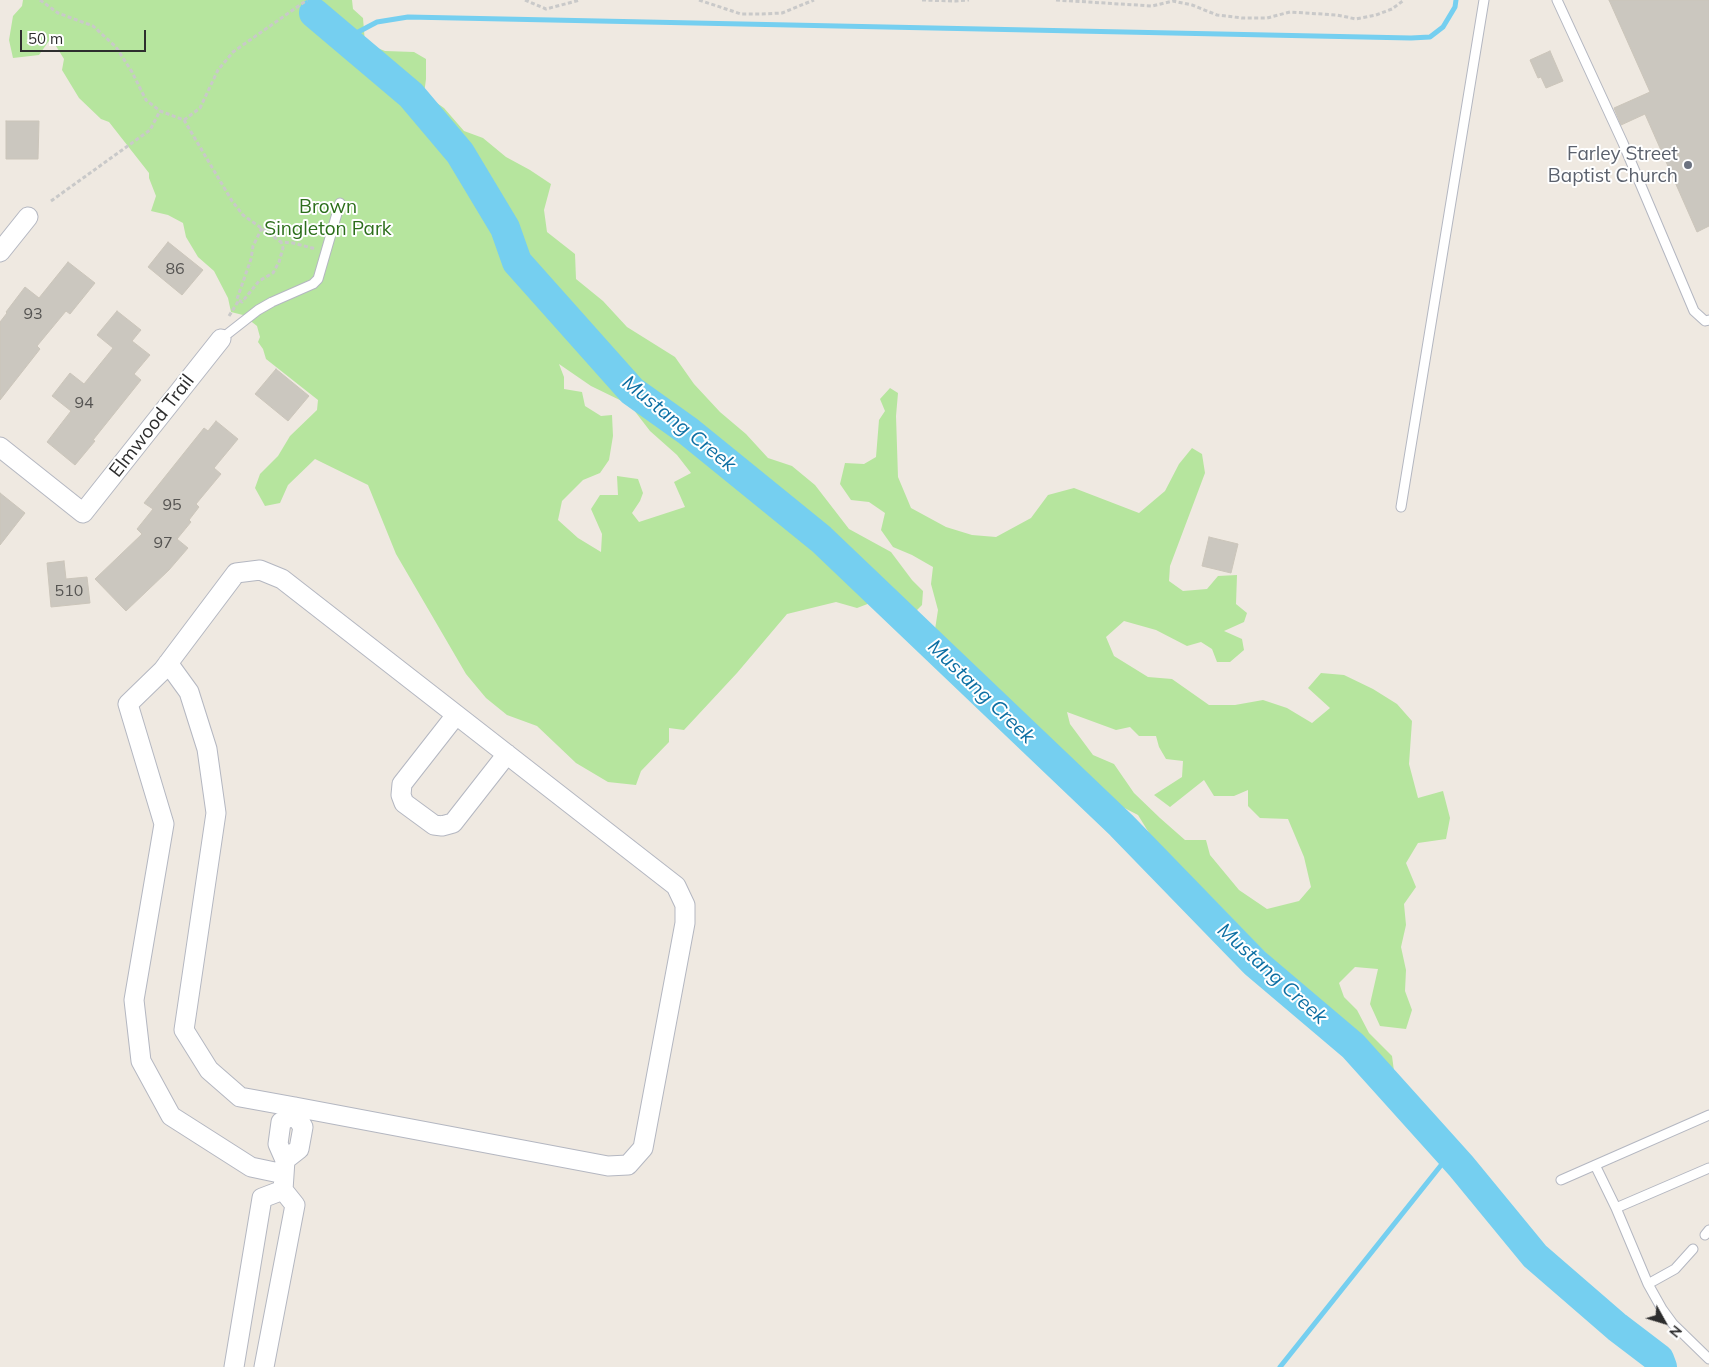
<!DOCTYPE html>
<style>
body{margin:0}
#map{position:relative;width:1709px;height:1367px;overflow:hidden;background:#efe9e1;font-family:Mulish,sans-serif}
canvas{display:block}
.north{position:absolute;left:1639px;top:1297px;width:50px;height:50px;-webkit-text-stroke:4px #fff;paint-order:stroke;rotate:129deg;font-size:14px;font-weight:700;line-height:20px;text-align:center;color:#2e2e2e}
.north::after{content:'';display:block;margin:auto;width:18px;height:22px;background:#2e2e2e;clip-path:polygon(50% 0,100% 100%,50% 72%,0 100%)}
.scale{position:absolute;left:20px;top:30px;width:126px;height:22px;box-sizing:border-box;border:2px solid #2e2e2e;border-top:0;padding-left:6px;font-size:15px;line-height:18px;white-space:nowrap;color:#2e2e2e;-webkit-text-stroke:4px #fff;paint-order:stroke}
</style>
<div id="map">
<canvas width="1709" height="1367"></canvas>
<div class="north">N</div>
<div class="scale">50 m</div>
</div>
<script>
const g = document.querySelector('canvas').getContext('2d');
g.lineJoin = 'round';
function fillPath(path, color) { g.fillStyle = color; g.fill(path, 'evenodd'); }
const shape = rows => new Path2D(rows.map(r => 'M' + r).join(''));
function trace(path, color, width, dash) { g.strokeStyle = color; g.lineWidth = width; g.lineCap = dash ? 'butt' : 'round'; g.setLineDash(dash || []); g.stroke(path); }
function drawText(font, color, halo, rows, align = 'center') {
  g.font = font + ' Mulish,sans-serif'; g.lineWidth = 4; g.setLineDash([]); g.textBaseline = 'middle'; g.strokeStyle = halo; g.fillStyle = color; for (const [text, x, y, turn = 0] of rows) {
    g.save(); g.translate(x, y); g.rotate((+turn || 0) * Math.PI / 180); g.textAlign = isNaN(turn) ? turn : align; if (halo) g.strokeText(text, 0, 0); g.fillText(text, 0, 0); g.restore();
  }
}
const green = shape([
 [23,0,352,0,353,9,363,18,365,43,385,51,414,52,426,59,426,79,424,94,444,108,464,131,483,138,506,157,530,170,551,184,544,210,547,232,575,254,576,279,603,301,627,327,675,357,694,384,720,412,746,434,768,458,792,466,815,485,849,529,891,552,912,580,923,591,922,605,915,612,904,613,886,597,857,608,836,602,787,614,737,673,684,730,669,728,669,742,641,771,636,785,608,782,576,763,537,726,507,715,486,698,466,674,396,554,368,485,315,459,288,485,280,503,265,506,255,488,260,474,278,456,290,436,317,410,318,400,266,359,263,349,258,342,260,337,257,326,243,315,231,312,228,298,214,271,198,257,186,237,183,223,168,215,151,211,156,196,149,178,149,173,109,122,101,119,79,98,62,70,64,59,51,38,39,55,13,58,9,40,13,16,22,6],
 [559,364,591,386,630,405,650,431,677,455,691,473,674,482,685,507,639,522,632,513,640,501,643,493,638,479,617,476,618,495,600,495,591,509,602,534,601,552,578,538,558,520,562,501,583,480,600,473,609,460,613,436,612,415,601,416,585,406,582,392,564,389,564,377],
 [890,388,898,393,896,416,898,477,911,508,946,527,972,535,996,537,1031,518,1048,495,1074,488,1139,513,1165,491,1179,464,1192,448,1202,454,1205,473,1170,566,1169,581,1183,591,1207,589,1218,576,1237,575,1236,604,1247,613,1244,622,1224,631,1242,639,1244,650,1230,662,1217,662,1212,649,1201,642,1187,646,1156,630,1124,621,1106,637,1114,656,1148,677,1172,679,1209,705,1235,705,1263,700,1287,708,1312,723,1330,708,1308,688,1321,673,1344,675,1373,689,1397,704,1412,721,1409,764,1418,798,1443,791,1450,818,1446,839,1418,843,1406,863,1416,887,1404,904,1406,925,1401,947,1406,970,1405,991,1412,1010,1406,1029,1380,1026,1370,1004,1378,969,1355,967,1339,983,1344,997,1357,1010,1369,1033,1392,1056,1394,1071,1376,1062,1364,1044,1341,1026,1318,999,1293,981,1213,899,1170,867,1138,815,1053,771,1013,742,1005,701,934,636,938,610,931,584,933,567,912,555,893,547,881,530,885,513,869,502,851,500,840,484,845,463,864,464,876,457,879,420,885,411,880,399],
 [1067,712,1116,730,1130,727,1139,736,1156,736,1159,747,1166,759,1183,761,1182,777,1154,795,1170,807,1204,780,1214,796,1234,796,1248,790,1248,806,1260,818,1288,819,1304,857,1311,887,1299,901,1267,909,1239,890,1210,855,1206,840,1185,840,1160,818,1134,793,1114,764,1093,755,1070,724]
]);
const stream = shape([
 [345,39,377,22,408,17,1411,38,1430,37,1443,27,1455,7,1456,0],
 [1280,1367,1450,1154]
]);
const river = shape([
 [314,13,411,95,460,153,505,228,517,262,632,391,688,431,821,539,1121,825,1255,963,1353,1046,1461,1166,1535,1256,1617,1327,1659,1359,1662,1367]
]);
const building = shape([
 [1609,0,1709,0,1709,226,1697,232,1645,114,1621,125,1614,108,1650,92,1609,0],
 [1550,51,1563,81,1546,88,1541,77,1538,78,1530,60,1550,51],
 [6,121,39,121,38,159,6,159,6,121],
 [168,242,203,270,182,295,148,267,168,242],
 [68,262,95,283,70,314,66,311,37,346,40,349,0,400,0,322,7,313,6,312,25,287,39,298,68,262],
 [117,311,141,330,132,341,150,355,134,374,141,380,93,440,95,441,75,465,47,442,71,411,52,396,70,373,84,384,113,348,97,335,117,311],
 [276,369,309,396,288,421,255,394,276,369],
 [216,421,238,439,214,468,221,474,196,504,199,507,189,520,191,522,177,539,188,548,169,570,126,611,95,579,142,534,137,529,153,509,144,503,204,428,208,431,216,421],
 [0,493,25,513,0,545,0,493],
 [1209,537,1238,544,1231,573,1202,566,1209,537],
 [64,561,66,579,87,577,90,603,51,607,47,563,64,561]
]);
const path = shape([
 [40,0,58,13,93,26,116,47,132,72,146,100,160,111,184,120,232,201,243,215,281,242,293,243,316,249],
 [525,0,546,9,580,0],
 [699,0,741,14,762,14,782,13,814,0],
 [922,0,956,1,969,0],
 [1056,0,1152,6,1173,1,1192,5,1217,15,1242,18,1267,18,1290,12,1337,15,1356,19,1376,15,1392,9,1404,0],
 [184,120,200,108,218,70,233,52,307,0],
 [51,201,150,130,160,111],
 [262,228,253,246,251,259,237,299,242,302,259,281,273,273,279,262,283,248,281,242],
 [229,316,239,300]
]);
const service = shape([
 [1557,0,1623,143,1694,311,1705,321,1709,320],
 [221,339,258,310,272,302,313,284,318,279,340,203],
 [1401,507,1484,0],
 [1595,1165,1616,1208,1709,1168],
 [1561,1180,1709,1115],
 [1616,1208,1648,1284,1662,1309,1673,1324,1709,1359],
 [1705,1235,1709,1230],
 [1648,1284,1675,1269,1693,1249]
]);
const minor = shape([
 [0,252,28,217],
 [0,447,83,513,221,339],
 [168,663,189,692,207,749,216,813,184,1030,209,1070,240,1097,295,1107],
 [456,715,402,784,401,795,404,803,434,825,442,826,453,823,507,754],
 [285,1160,299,1149,303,1127,294,1114],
 [234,1367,262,1198,283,1190],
 [264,1367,295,1205,283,1190,285,1160,278,1144,281,1122,294,1114,295,1107,608,1166,628,1165,643,1148,685,923,685,905,676,886,282,579,260,570,236,573,163,670,128,704,164,824,134,1000,141,1061,171,1116,251,1167,284,1174]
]);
const markers = [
 [1688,165,5,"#6b7280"]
];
const numberNames = [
 ["86",175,269],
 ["93",33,314],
 ["94",84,403],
 ["95",172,505],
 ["97",163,543],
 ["510",69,591]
];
const worshipNames = [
 ["Farley Street",1678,154],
 ["Baptist Church",1678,176]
];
const parkNames = [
 ["Brown",328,207],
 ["Singleton Park",328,229]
];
const streetNames = [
 ["Elmwood Trail",152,426,-52]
];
const waterNames = [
 ["Mustang Creek",679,424,39],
 ["Mustang Creek",981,692,44],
 ["Mustang Creek",1272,974,42]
];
fillPath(green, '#b6e59e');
trace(stream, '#75cff0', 5);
trace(river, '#75cff0', 30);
fillPath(building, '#cbc7bf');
trace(building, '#cbc5ba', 1);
trace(service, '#b4b7c1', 11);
trace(minor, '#b4b7c1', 21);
trace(path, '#c9c9c9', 3, [4, 2.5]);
trace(service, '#fff', 9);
trace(minor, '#fff', 19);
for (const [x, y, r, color] of markers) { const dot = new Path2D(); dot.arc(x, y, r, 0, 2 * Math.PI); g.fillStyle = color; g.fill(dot); trace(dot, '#fff', 2); }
drawText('16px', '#555452', null, numberNames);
drawText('19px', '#5b616d', '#fff', worshipNames, 'right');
drawText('19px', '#2c6e1b', '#fff', parkNames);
drawText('19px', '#2e2e2e', '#fff', streetNames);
drawText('italic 20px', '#0d6fa3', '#fff', waterNames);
</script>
